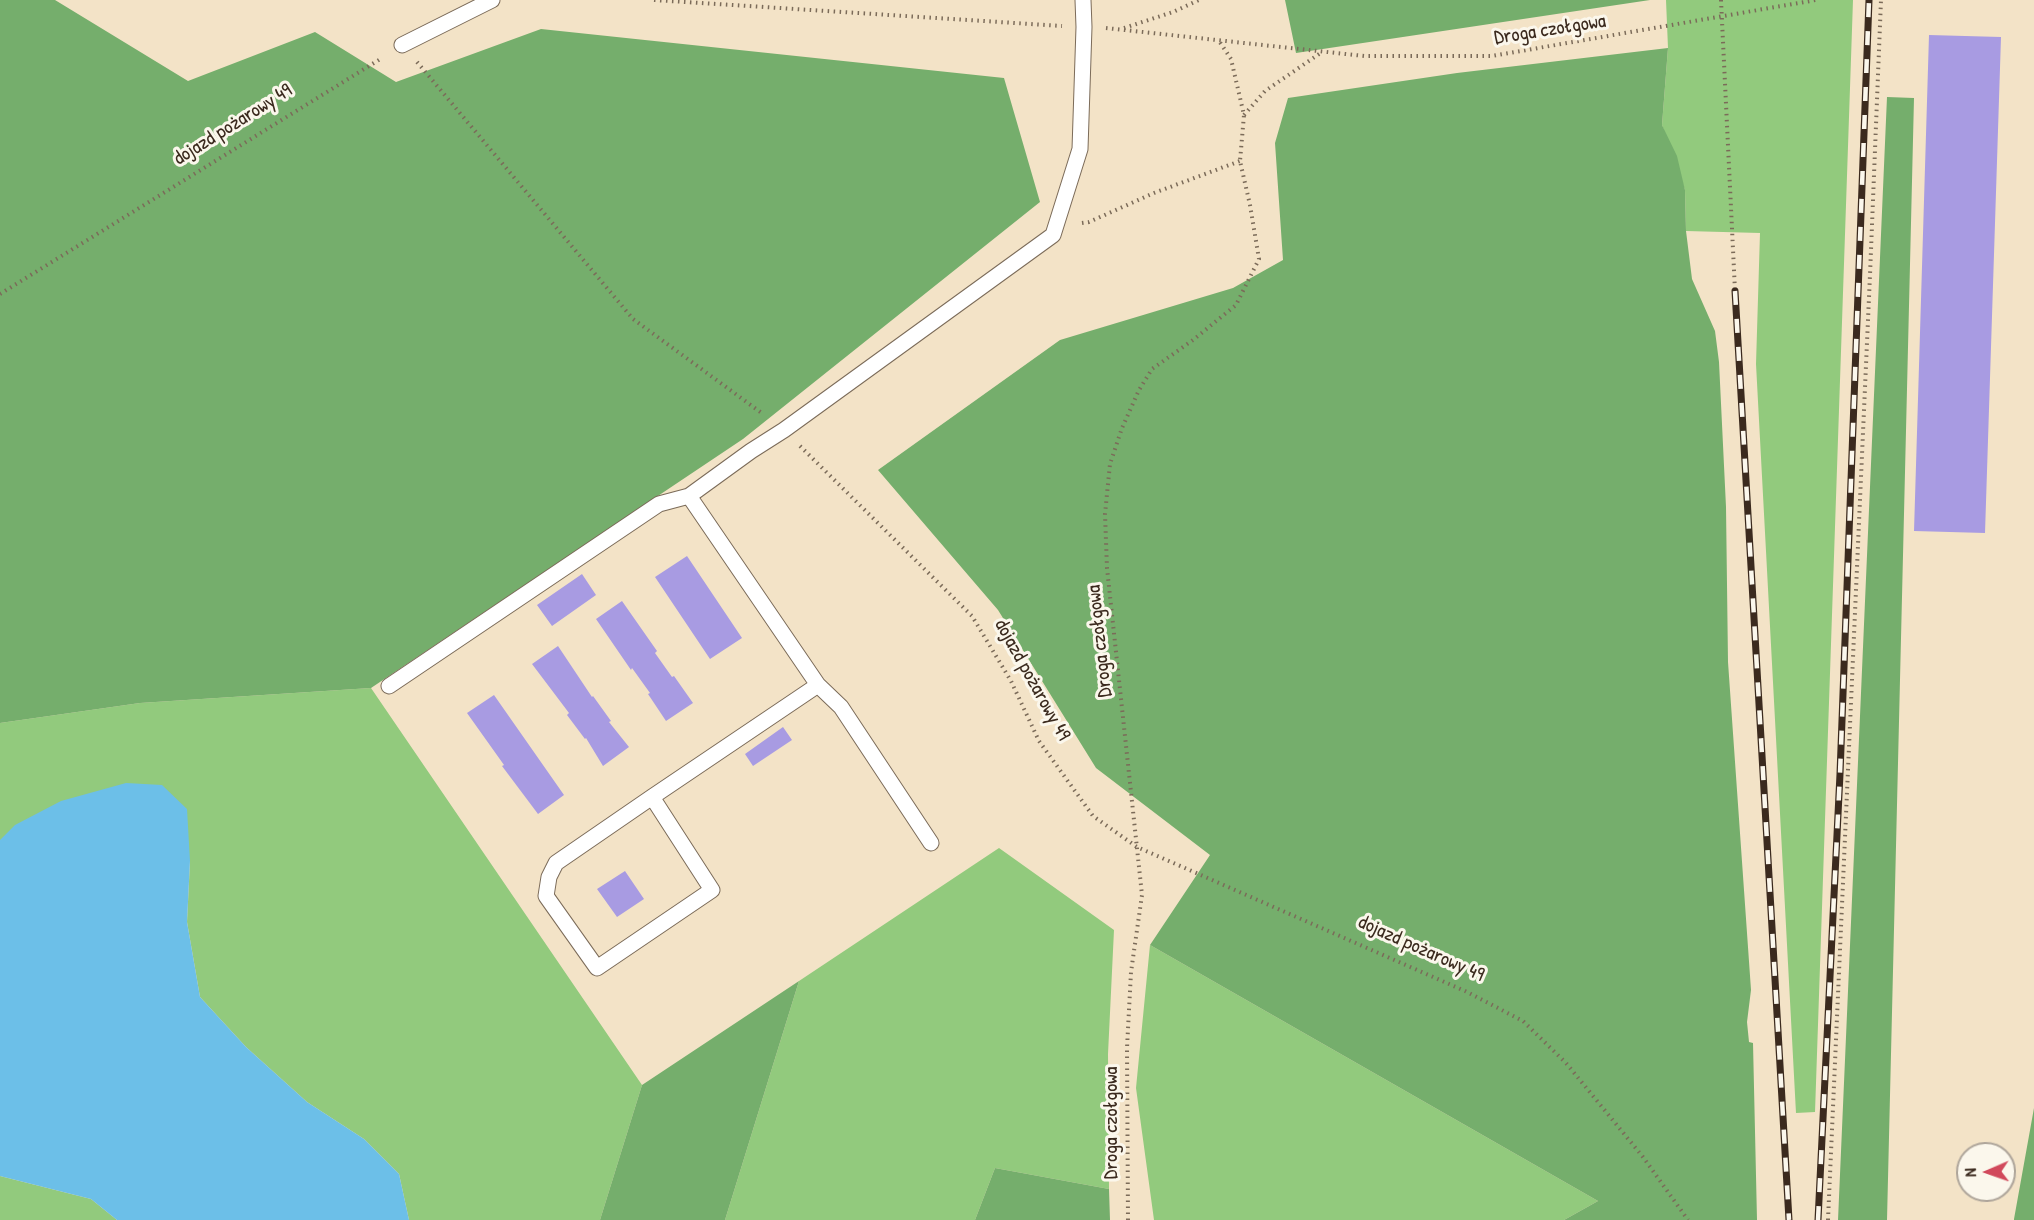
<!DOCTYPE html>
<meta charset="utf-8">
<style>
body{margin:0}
#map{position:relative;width:2034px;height:1220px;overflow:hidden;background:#f3e3c7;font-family:"Patrick Hand",sans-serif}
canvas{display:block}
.north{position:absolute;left:1956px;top:1142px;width:60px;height:60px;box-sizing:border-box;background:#fbf7ec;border:2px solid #aea59a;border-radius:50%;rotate:268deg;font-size:16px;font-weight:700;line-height:24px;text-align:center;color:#3b2a1e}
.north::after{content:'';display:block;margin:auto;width:21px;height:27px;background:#d1495b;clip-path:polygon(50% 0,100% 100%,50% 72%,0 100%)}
</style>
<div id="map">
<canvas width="2034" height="1220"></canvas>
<div class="north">N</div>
</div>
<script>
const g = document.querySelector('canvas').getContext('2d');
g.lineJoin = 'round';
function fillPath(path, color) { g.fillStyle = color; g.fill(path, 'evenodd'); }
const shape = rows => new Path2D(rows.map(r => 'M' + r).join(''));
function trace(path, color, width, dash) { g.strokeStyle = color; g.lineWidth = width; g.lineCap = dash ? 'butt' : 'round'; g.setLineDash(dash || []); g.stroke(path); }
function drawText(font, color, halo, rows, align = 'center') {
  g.font = font + ' "Patrick Hand",sans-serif'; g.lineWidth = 6; g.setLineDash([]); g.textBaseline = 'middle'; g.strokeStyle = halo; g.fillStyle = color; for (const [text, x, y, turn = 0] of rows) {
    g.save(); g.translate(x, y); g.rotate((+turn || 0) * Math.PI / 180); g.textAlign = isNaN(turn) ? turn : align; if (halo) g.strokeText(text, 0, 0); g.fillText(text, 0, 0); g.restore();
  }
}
const green = shape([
 [1666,0,1853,0,1815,1112,1796,1113,1756,364,1760,233,1686,231,1685,190,1662,125,1668,48],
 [371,688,642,1085,600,1220,409,1220,399,1174,364,1139,307,1102,246,1047,200,997,187,922,190,861,0,840,0,723,140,703],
 [999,848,1114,930,1108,1054,1109,1189,995,1168,975,1220,725,1220,799,981],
 [1150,945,1598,1201,1564,1220,1154,1220,1136,1088],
 [0,1176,91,1199,117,1220,0,1220]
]);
const forest = shape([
 [0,0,55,0,188,81,315,32,396,82,541,29,1004,78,1040,202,743,439,371,688,140,703,0,723],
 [1285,0,1650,0,1296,53],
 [1668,48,1662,125,1677,156,1685,190,1686,231,1692,279,1715,331,1719,362,1726,507,1728,662,1751,990,1747,1022,1749,1042,1753,1043,1757,1220,1564,1220,1598,1201,1150,945,1210,855,1096,768,998,610,878,470,1060,340,1233,288,1283,260,1275,143,1288,98,1457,73],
 [1887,97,1914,98,1887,1220,1838,1220],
 [799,981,725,1220,600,1220,642,1085],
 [2034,1108,2034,1220,2014,1220,2014,1219],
 [995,1168,1109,1189,1110,1220,975,1220]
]);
const water = shape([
 [126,783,162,785,187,809,190,861,187,922,200,997,246,1047,307,1102,364,1139,399,1174,409,1220,117,1220,91,1199,0,1176,0,840,15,825,61,801]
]);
const building = shape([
 [1929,35,2001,37,1985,533,1914,531],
 [687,556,742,638,710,659,655,577],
 [582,574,596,595,552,626,537,605],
 [622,601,657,651,655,653,672,677,674,676,693,703,666,721,648,694,650,693,632,668,631,670,596,619],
 [558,646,592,697,593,696,611,721,609,722,629,747,603,766,586,738,585,739,567,715,569,713,532,664],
 [494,695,564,795,538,814,502,766,504,765,467,713],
 [783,727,792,740,753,766,745,754],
 [625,871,644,899,617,917,597,889]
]);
const path = shape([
 [654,0,1062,26],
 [1721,0,1735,291],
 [1106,28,1364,56,1492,56,1816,0],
 [1124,28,1173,12,1199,0],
 [417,62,633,319,763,414],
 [1244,115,1265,91,1322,52],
 [1082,223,1089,222,1154,193,1240,161],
 [0,294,382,58],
 [800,446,972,616,1011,681,1039,741,1093,816,1137,847,1465,991,1523,1021,1566,1063,1643,1157,1688,1220],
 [1128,1220,1127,1048,1131,972,1142,895,1107,568,1105,514,1110,464,1122,428,1139,390,1152,369,1193,340,1236,305,1259,259,1250,205,1240,161,1244,115,1231,59,1219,41],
 [1828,1220,1870,275,1881,0]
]);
const lane = shape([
 [402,45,492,0],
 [818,685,841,707,931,843],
 [389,686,659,504,689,496,751,451,784,430,1053,235,1080,149,1084,27,1083,0],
 [652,797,712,890,597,968,546,896,549,877,556,863,652,797,818,685,689,496]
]);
const rail = shape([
 [1735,291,1789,1220],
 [1818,1220,1840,774,1869,0]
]);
const streetNames = [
 ["Droga czołgowa",1550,30,-9],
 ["dojazd pożarowy 49",233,125,-32],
 ["Droga czołgowa",1100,641,-96],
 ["dojazd pożarowy 49",1032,680,61],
 ["dojazd pożarowy 49",1421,949,24],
 ["Droga czołgowa",1112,1123,-90]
];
fillPath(green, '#92ca7d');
fillPath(forest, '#75ae6c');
fillPath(water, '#6cbfe8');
fillPath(building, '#a89be2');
trace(lane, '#7b6b59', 17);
trace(path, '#7b6b59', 4, [1.5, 4.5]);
trace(lane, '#fff', 15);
trace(rail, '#3b2a1e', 7);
trace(rail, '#fbf7ec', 4.5, [14]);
drawText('20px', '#3b2a1e', '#fbf7ec', streetNames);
</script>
